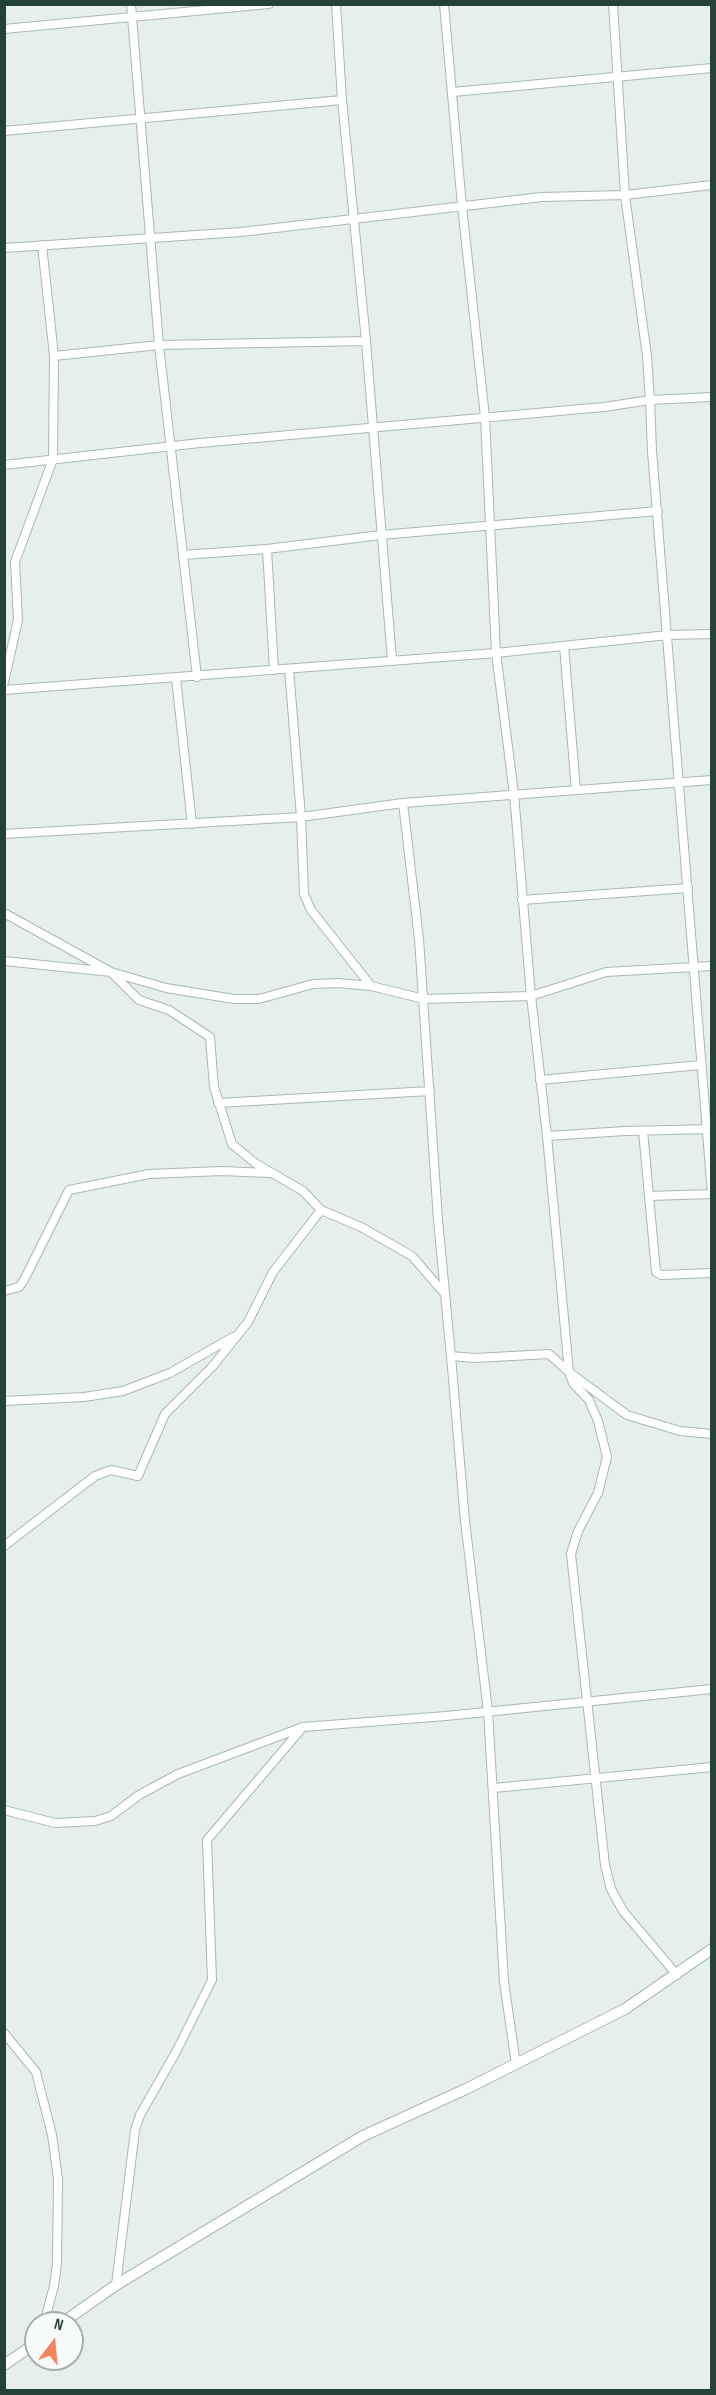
<!DOCTYPE html>
<style>
body{margin:0}
#map{position:relative;width:716px;height:2395px;overflow:hidden;background:#e6efeb;font-family:"Sofia Sans Condensed",sans-serif}
canvas{display:block}
.frame{position:absolute;inset:0;border:6px solid #24423a;pointer-events:none}
.north{position:absolute;left:24px;top:2311px;width:60px;height:60px;box-sizing:border-box;background:#f7fbf9;border:2px solid #a3b1ad;border-radius:50%;rotate:16deg;font-size:16px;font-weight:700;line-height:24px;text-align:center;color:#24423a}
.north::after{content:'';display:block;margin:auto;width:21px;height:27px;background:#f4845f;clip-path:polygon(50% 0,100% 100%,50% 72%,0 100%)}
</style>
<div id="map">
<canvas width="716" height="2395"></canvas>
<div class="frame"></div>
<div class="north">N</div>
</div>
<script>
const g = document.querySelector('canvas').getContext('2d');
g.lineJoin = 'round';
const shape = rows => new Path2D(rows.map(r => 'M' + r).join(''));
function trace(path, color, width, dash) { g.strokeStyle = color; g.lineWidth = width; g.lineCap = dash ? 'butt' : 'round'; g.setLineDash(dash || []); g.stroke(path); }
const minor = shape([
 [131,4,159,345,197,677],
 [336,4,342,100,366,341,392,660],
 [444,4,462,206,485,417,496,653,514,794,531,996,547,1136],
 [613,4,625,195,647,356,650,400,712,397],
 [4,29,269,4],
 [453,92,712,68],
 [4,131,342,100],
 [4,248,241,232,542,197,625,195,712,185],
 [54,356,159,345,366,341],
 [4,465,200,443,604,407,650,400,652,451,712,1194,649,1196],
 [267,549,381,535,658,511],
 [183,555,267,549,274,670],
 [564,646,576,790],
 [176,678,192,824],
 [4,682,18,620,15,562,53,459,54,356,42,245],
 [4,690,496,653,668,635,712,634],
 [403,803,419,939,438,1220,451,1356,475,1358,549,1354,569,1372,627,1415,680,1431,712,1434],
 [4,834,301,817,289,669],
 [522,900,688,888],
 [4,913,111,972,139,1000,169,1010,210,1037,214,1087,232,1144,255,1163,303,1191,321,1210,361,1227,412,1256,445,1294],
 [4,961,111,972,166,988,234,999,259,999,313,984,338,983,371,986,424,999,531,996,606,972,712,966],
 [371,986,311,910,304,894,301,817,403,803,712,780],
 [540,1080,700,1065],
 [218,1103,430,1091],
 [643,1131,656,1272,661,1275,712,1273],
 [4,1291,19,1287,24,1280,69,1190,149,1174,222,1171,269,1173],
 [451,1356,465,1521,488,1711,504,1982,516,2064],
 [4,1401,84,1397,123,1391,170,1373,233,1337],
 [4,1546,95,1476,111,1470,138,1476,165,1414,212,1367,248,1322,273,1272,321,1210],
 [494,1788,712,1767],
 [4,1810,55,1823,95,1821,111,1816,139,1795,178,1774,303,1727,446,1716,712,1689],
 [677,1975,623,1911,611,1889,605,1865,571,1554,578,1531,598,1493,607,1457,598,1421,589,1400,573,1383,569,1372,547,1136,625,1131,712,1129],
 [4,2033,36,2072,52,2135,58,2179,57,2263,54,2286,44,2323],
 [116,2285,135,2130,140,2115,176,2052,212,1980,207,1840,303,1727]
]);
const tertiary = shape([
 [62,2323,116,2285,363,2136,466,2089,625,2009,712,1949],
 [4,2365,36,2343]
]);
trace(minor, '#a8b8b2', 10);
trace(tertiary, '#a8b8b2', 12);
trace(minor, '#fff', 8);
trace(tertiary, '#fff', 10);
</script>
